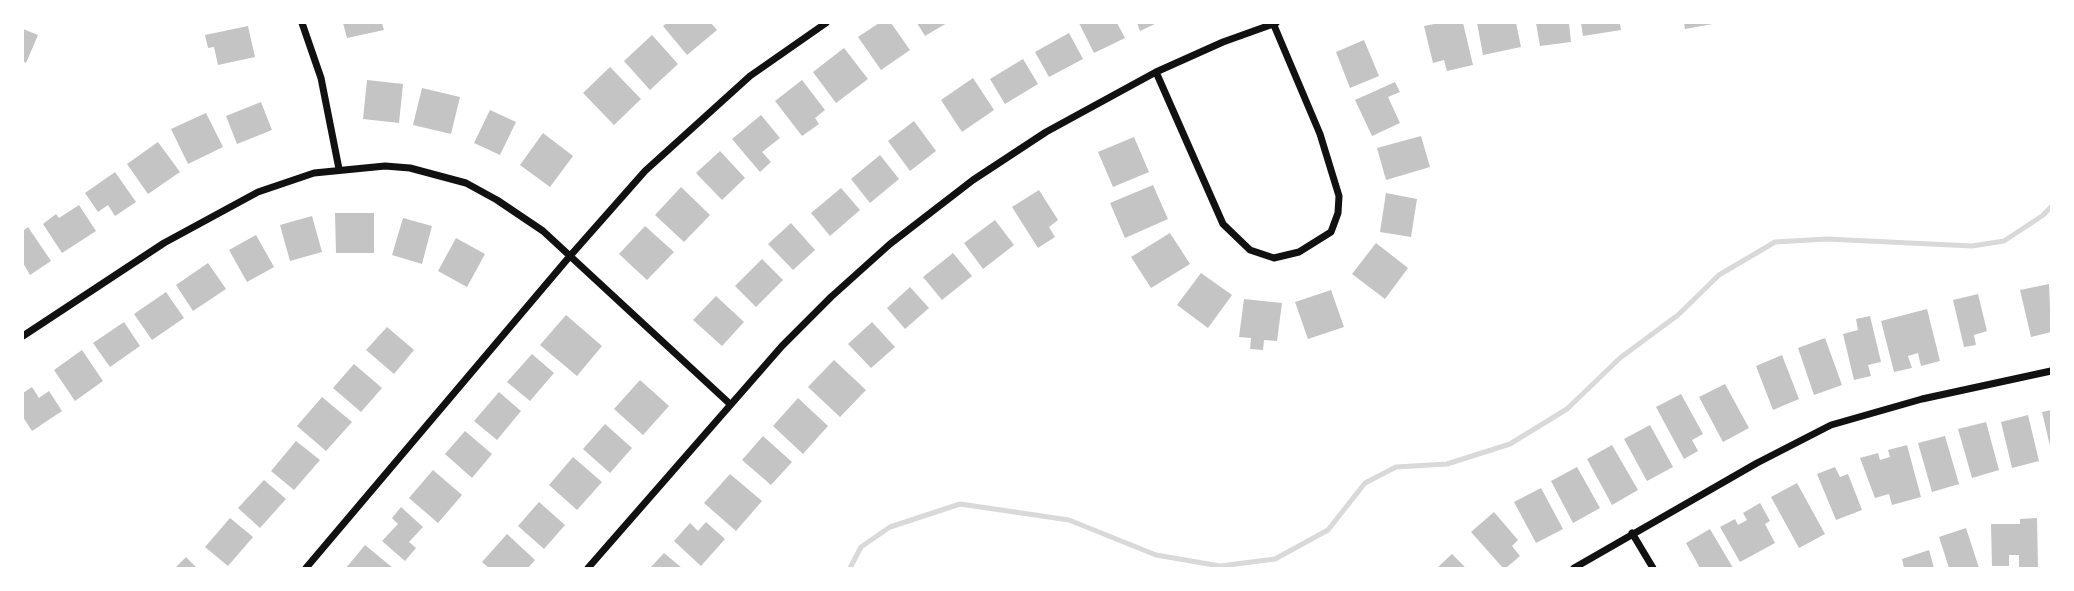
<!DOCTYPE html>
<style>
body{margin:0}
#map{position:relative;width:2074px;height:591px;overflow:hidden;background:#fff;font-family:"Varela Round",sans-serif}
canvas{display:block}
.frame{position:absolute;inset:0;border:24px solid #fff;pointer-events:none}
</style>
<div id="map">
<canvas width="2074" height="591"></canvas>
<div class="frame"></div>
</div>
<script>
const g = document.querySelector('canvas').getContext('2d');
g.lineJoin = 'round';
const shape = rows => new Path2D(rows.map(r => 'M' + r).join(''));
function trace(path, color, width, dash) { g.strokeStyle = color; g.lineWidth = width; g.lineCap = dash ? 'butt' : 'round'; g.setLineDash(dash || []); g.stroke(path); }
function fillPath(path, color) { g.fillStyle = color; g.fill(path, 'evenodd'); }
const stream = shape([
 [850,568,861,547,890,527,960,504,1069,520,1156,555,1220,566,1275,559,1328,530,1365,483,1396,467,1447,464,1510,444,1567,409,1620,358,1678,315,1719,275,1775,242,1827,239,1972,246,2004,241,2042,216,2051,207]
]);
const building = shape([
 [343,23,382,23,384,30,347,38],
 [667,23,711,23,717,30,687,55,663,26],
 [879,23,891,23,910,50,881,70,858,37],
 [917,23,947,23,925,36],
 [1079,23,1117,23,1125,38,1094,53],
 [1137,23,1157,23,1140,31],
 [1439,23,1463,23,1473,65,1447,71,1444,60,1433,63,1424,26],
 [1477,23,1516,23,1521,47,1483,55],
 [1536,23,1569,23,1571,42,1540,46],
 [1581,23,1620,23,1621,30,1583,36],
 [1684,23,1713,23,1713,24,1685,29],
 [248,26,255,57,218,65,214,47,208,48,205,35],
 [23,29,38,35,26,63,23,61],
 [1069,33,1083,59,1049,77,1035,52],
 [652,35,678,64,650,90,624,61],
 [1364,40,1379,76,1350,88,1336,52],
 [844,48,868,79,836,103,813,72],
 [1023,59,1038,84,1005,104,990,79],
 [610,67,641,99,614,125,583,93],
 [973,78,994,110,962,132,941,100],
 [367,80,403,84,399,123,363,119],
 [802,80,825,110,815,118,819,124,802,136,775,101],
 [1395,82,1400,92,1388,97,1400,123,1372,136,1355,100],
 [422,88,460,97,451,134,413,125],
 [261,102,272,130,237,144,226,116],
 [490,110,516,122,500,155,474,143],
 [206,113,223,147,188,164,171,129],
 [761,115,780,138,762,152,771,162,760,172,732,139],
 [914,121,936,151,910,171,888,141],
 [543,133,573,156,550,187,520,165],
 [1421,136,1430,167,1386,180,1377,148],
 [1134,137,1149,172,1113,187,1098,152],
 [158,142,180,172,148,194,127,164],
 [720,151,745,178,722,200,696,173],
 [880,155,899,179,870,203,851,179],
 [115,172,136,202,115,216,108,205,98,212,85,193],
 [1153,185,1168,219,1125,238,1110,203],
 [681,187,710,215,684,242,655,215],
 [841,188,860,210,830,236,811,213],
 [1039,190,1058,220,1049,227,1055,237,1038,248,1012,207],
 [1386,193,1417,199,1411,237,1380,232],
 [79,205,96,231,62,253,43,224,56,214,59,218],
 [335,213,374,213,374,253,336,253],
 [312,216,322,252,290,261,280,225],
 [403,218,432,226,422,264,392,255],
 [995,220,1014,245,983,269,964,243],
 [791,223,815,250,793,270,768,244],
 [645,226,674,252,647,280,619,254],
 [28,227,51,261,30,275,23,263,23,231],
 [1170,233,1190,264,1151,288,1131,257],
 [256,235,274,267,247,282,229,250],
 [456,238,485,254,467,287,438,271],
 [1376,243,1408,268,1385,299,1352,274],
 [953,253,972,276,942,300,923,277],
 [762,259,783,280,756,307,735,286],
 [208,263,226,289,193,311,176,285],
 [1201,273,1232,295,1208,328,1177,305],
 [2049,284,2051,332,2031,337,2020,290],
 [910,287,929,308,905,329,887,308],
 [1331,290,1344,327,1308,339,1295,302],
 [166,292,184,318,152,340,134,314],
 [1978,294,1987,331,1974,335,1976,345,1964,347,1953,300],
 [716,296,744,322,722,346,693,320],
 [1244,299,1282,303,1277,341,1264,340,1263,350,1250,349,1251,338,1239,337],
 [1927,309,1940,361,1921,366,1918,353,1908,356,1912,368,1894,372,1881,321],
 [566,315,602,346,577,376,540,345],
 [1870,316,1881,362,1868,365,1871,376,1854,380,1843,334,1858,330,1856,319],
 [124,322,140,346,110,367,93,343],
 [872,322,895,347,871,368,848,344],
 [387,327,414,350,394,374,366,350],
 [1825,338,1842,385,1814,395,1798,348],
 [82,350,103,381,75,401,54,370],
 [532,354,554,373,530,401,507,382],
 [1782,355,1799,399,1773,410,1756,366],
 [834,360,866,390,840,417,808,387],
 [354,364,382,388,361,412,333,388],
 [640,380,669,406,643,435,614,409],
 [1725,384,1749,428,1723,442,1699,397],
 [32,387,39,398,49,391,62,411,32,431,23,417,23,393],
 [499,392,521,411,497,440,474,421],
 [1681,394,1703,434,1692,440,1698,451,1684,459,1656,407],
 [322,397,352,422,326,451,297,426],
 [798,398,828,426,803,454,773,426],
 [2051,410,2051,446,2050,446,2042,412],
 [2028,415,2039,461,2012,468,2001,422],
 [1986,422,1999,470,1972,478,1958,429],
 [605,424,632,448,610,473,583,449],
 [1650,425,1673,467,1647,481,1624,439],
 [465,431,492,454,472,478,445,454],
 [763,436,792,462,771,485,742,460],
 [1945,436,1959,484,1932,492,1918,443],
 [296,441,320,460,294,490,271,471],
 [1612,445,1638,490,1612,505,1587,459],
 [1907,445,1921,497,1892,505,1889,494,1875,498,1860,458,1878,453,1880,460,1890,457,1888,450],
 [573,457,602,482,577,510,549,485],
 [1577,467,1600,508,1573,523,1551,481],
 [1835,467,1840,477,1848,474,1862,510,1836,520,1817,474],
 [433,470,462,495,438,523,409,498],
 [730,474,762,501,736,531,704,503],
 [264,480,286,499,260,528,238,508],
 [1797,483,1825,534,1799,548,1771,497],
 [1541,488,1563,529,1536,543,1514,502],
 [539,502,565,525,544,549,518,526],
 [1760,503,1770,521,1765,524,1775,543,1740,562,1720,527,1735,519,1738,525,1747,520,1743,513],
 [401,507,423,527,409,542,416,548,405,561,382,541,398,524,392,518],
 [1494,512,1518,540,1512,546,1520,556,1506,568,1503,568,1471,532],
 [230,518,253,537,228,566,205,547],
 [2037,518,2038,568,2019,568,2019,555,2009,555,2009,566,1992,566,1991,524,2020,524,2020,519],
 [706,522,725,539,701,566,674,541,690,523,698,531],
 [1966,528,1979,568,1949,568,1939,537],
 [1710,529,1733,568,1700,568,1686,543],
 [507,534,535,560,528,568,489,568,482,562],
 [365,545,393,568,346,568],
 [1929,550,1934,568,1904,568,1902,559],
 [664,553,682,568,650,568],
 [1452,554,1466,568,1437,568],
 [186,557,197,568,175,568]
]);
const minor = shape([
 [302,23,321,78,339,169],
 [1156,72,1223,224,1250,250,1274,258,1299,252,1331,232,1338,213,1339,196,1320,134,1273,23],
 [23,336,164,243,258,192,314,173,385,166,410,168,466,183,497,200,543,231,730,404],
 [1632,533,1653,568],
 [306,568,570,256,645,171,750,76,826,23],
 [588,568,782,346,831,297,890,244,973,180,1046,132,1156,72,1223,42,1276,23],
 [1574,568,1757,463,1831,425,1922,399,2051,371]
]);
trace(stream, '#d9d9d9', 5);
fillPath(building, '#c4c4c4');
trace(minor, '#111', 7);
</script>
